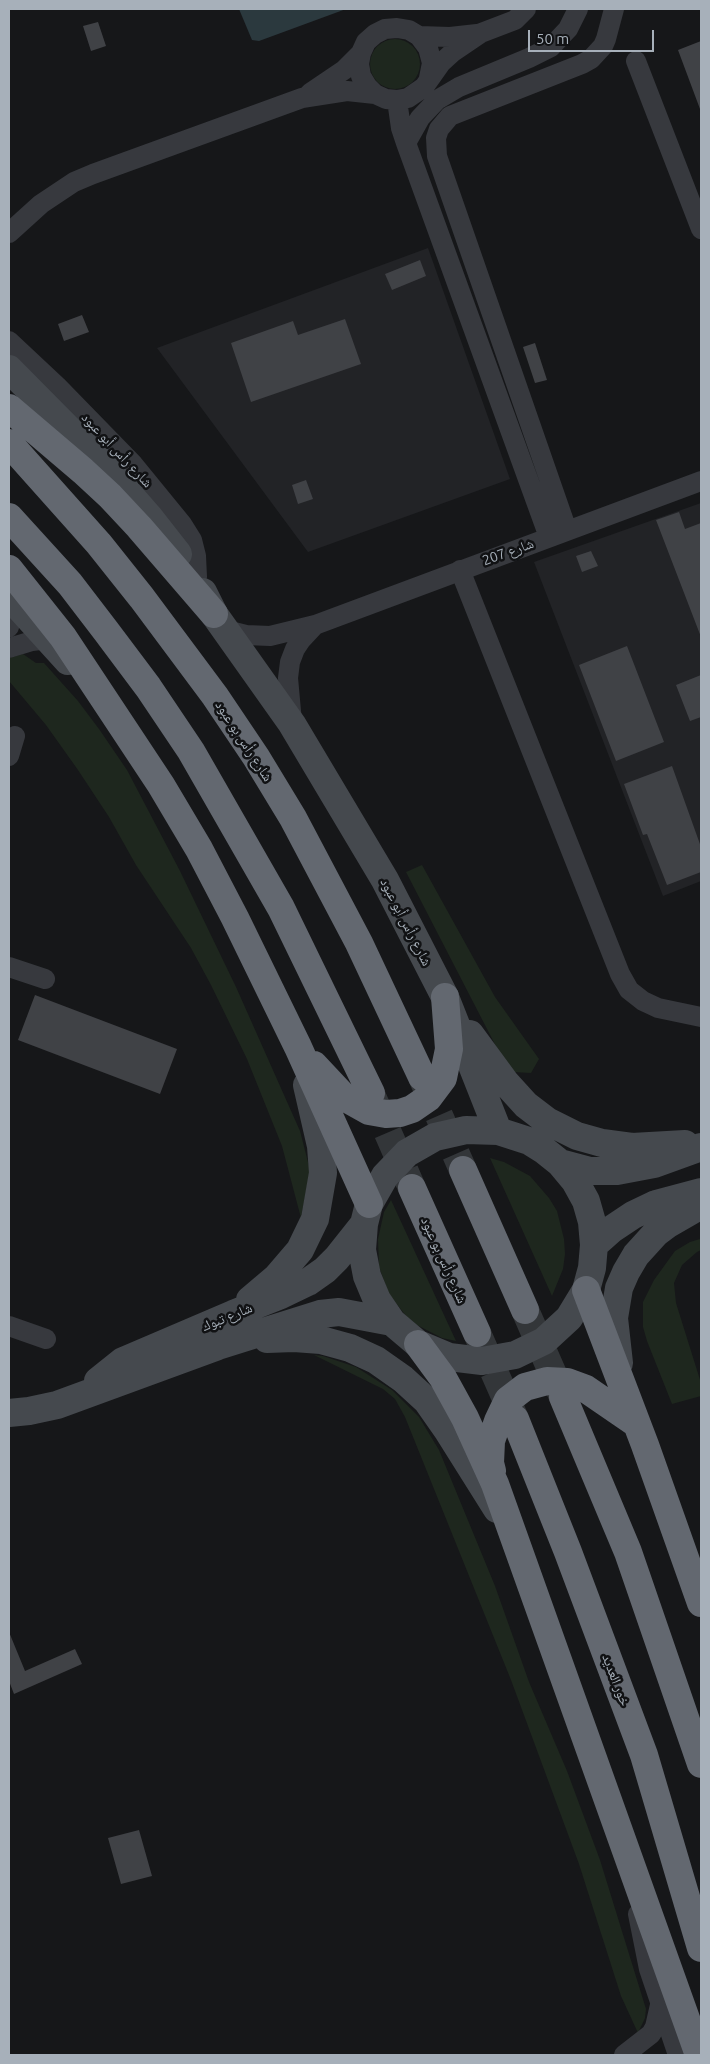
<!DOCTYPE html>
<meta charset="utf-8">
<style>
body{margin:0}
#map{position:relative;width:710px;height:2064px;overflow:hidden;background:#161719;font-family:Ubuntu,sans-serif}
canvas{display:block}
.frame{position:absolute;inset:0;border:10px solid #a7b0ba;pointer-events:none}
.scale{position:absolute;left:528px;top:30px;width:126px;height:22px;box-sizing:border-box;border:2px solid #a7b0ba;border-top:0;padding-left:6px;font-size:15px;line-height:18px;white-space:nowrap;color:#a7b0ba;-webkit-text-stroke:4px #111214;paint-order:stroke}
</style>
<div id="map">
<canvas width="710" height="2064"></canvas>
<div class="frame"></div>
<div class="scale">50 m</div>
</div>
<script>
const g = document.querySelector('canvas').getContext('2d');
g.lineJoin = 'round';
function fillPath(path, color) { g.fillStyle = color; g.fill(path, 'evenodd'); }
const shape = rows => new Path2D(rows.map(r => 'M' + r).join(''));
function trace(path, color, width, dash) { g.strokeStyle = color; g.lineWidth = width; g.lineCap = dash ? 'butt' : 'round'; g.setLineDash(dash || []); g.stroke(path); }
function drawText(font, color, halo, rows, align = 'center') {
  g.font = font + ' Ubuntu,"Noto Naskh Arabic",sans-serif'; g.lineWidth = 5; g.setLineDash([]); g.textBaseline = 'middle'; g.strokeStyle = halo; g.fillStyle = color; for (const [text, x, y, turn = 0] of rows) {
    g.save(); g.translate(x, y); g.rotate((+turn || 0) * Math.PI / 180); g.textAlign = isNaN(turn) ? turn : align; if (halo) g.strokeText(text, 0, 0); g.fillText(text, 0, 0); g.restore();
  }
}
const built = shape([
 [428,248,510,479,308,552,157,348],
 [701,503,701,881,663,896,534,562]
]);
const green = shape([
 '370 64a25 25 0 1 1 50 0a25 25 0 1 1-50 0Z',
 [23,654,36,663,44,663,78,701,99,729,127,770,180,871,236,987,300,1131,310,1170,301,1218,282,1146,247,1059,211,985,191,948,136,865,109,817,78,770,46,725,9,681,9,658],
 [422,865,495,997,539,1059,531,1073,513,1072,502,1058,406,872],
 [490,1158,504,1162,530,1176,549,1198,557,1211,564,1239,565,1254,563,1269,552,1296],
 [391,1200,456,1341,442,1338,417,1325,406,1316,389,1294,379,1267,378,1239,384,1212],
 [700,1239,701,1250,697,1252,682,1265,674,1283,676,1303,701,1383,701,1396,672,1404,647,1341,643,1327,643,1302,654,1280,675,1251,690,1242],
 [314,1355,323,1356,356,1367,392,1390,419,1417,439,1450,495,1586,529,1682,567,1771,600,1860,646,2009,645,2018,638,2033,621,1996,579,1864,511,1680,405,1417,395,1399,383,1389]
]);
const water = shape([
 [239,9,346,9,259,41,252,40]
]);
const building = shape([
 [98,22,106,46,91,51,83,26],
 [701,41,701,109,700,109,678,50],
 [420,260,426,276,392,290,385,274],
 [82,315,89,332,64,341,58,324],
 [345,319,361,364,251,402,231,343,293,321,298,335],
 [535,343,547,380,535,383,523,347],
 [306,480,313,499,298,504,292,485],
 [679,512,685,529,701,523,701,637,656,520],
 [591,551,598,566,582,572,576,556],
 [627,646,664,742,616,761,579,665],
 [701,675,701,717,690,721,676,685],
 [672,766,701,847,701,872,667,885,647,834,643,835,624,784],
 [35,995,177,1049,160,1094,18,1040],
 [9,1632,25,1671,75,1649,82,1664,14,1694,9,1681],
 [139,1830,152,1876,121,1884,108,1838]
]);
const highwayTunnel = shape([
 [422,1077,463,1170],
 [371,1094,412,1188],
 [525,1310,563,1397],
 [477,1333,515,1419]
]);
const street = shape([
 [419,36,450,37,477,34],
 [636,61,701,229],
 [429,78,432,63,428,48,419,36,409,30,397,28,385,29,375,34,366,42,361,53,359,64,361,76,367,86,375,94,386,99,397,100,408,98,424,87,441,63,453,52,481,33,515,20,526,9],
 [310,93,344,70,361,53],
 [397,100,401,128,406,143,549,537],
 [406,143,420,118,437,100,459,87,529,58,551,47,568,29,578,9],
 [9,233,41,204,74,182,93,174,302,98,347,91,375,94],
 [9,341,57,386,133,464,182,524,192,540,196,556,197,577],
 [567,530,437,156,436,138,439,129,450,116,582,64,591,59,603,46,606,39,614,9],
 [460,570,620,974,629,990,643,1001,658,1008,701,1017],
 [9,627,11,615,11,598],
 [226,630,246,635,270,636,315,625,701,481],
 [9,648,32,641,48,639],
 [292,722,288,678,290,662,295,649,301,640,315,625],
 [9,756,15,736],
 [9,967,45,979],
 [9,1326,46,1339],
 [638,1914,649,1969,678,2055],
 [624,2055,651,2034,655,2027,660,2005]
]);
const secondary = shape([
 [9,369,101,462,149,517,178,554],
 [203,592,214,614,292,724,385,880,445,997,498,1131],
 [9,596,68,661],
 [470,1034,506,1083,526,1105,547,1121,577,1136,602,1143,632,1147,685,1144],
 [560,1163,575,1181,586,1201,592,1222,594,1245,592,1268,586,1290,569,1318,544,1341,515,1355,482,1361,449,1357,418,1344,392,1322,377,1300,367,1276,362,1250,364,1224,369,1204,385,1176,407,1153,435,1137,466,1130,498,1131,529,1141,545,1151,560,1163,590,1171,617,1171,654,1164,701,1147],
 [594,1245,612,1229,633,1215,656,1204,701,1192],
 [250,1300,276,1278,300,1250,315,1219,323,1173,321,1146,307,1085],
 [267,1339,294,1338,321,1340,350,1348,376,1360,403,1379,427,1401,448,1431,497,1509],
 [619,1363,614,1318,619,1288,626,1272,636,1255,656,1233,668,1224,701,1205],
 [98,1381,123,1361,233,1314,281,1295,308,1282,325,1270,337,1258,364,1224],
 [9,1413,29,1411,57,1405,218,1346,320,1314,339,1312,392,1322]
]);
const highway = shape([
 [9,408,83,471,110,496,139,527,214,614],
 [9,443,99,544,142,598,215,696,256,757,293,818,359,943,422,1077],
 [9,517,70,584,106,631,148,687,191,751,281,908,371,1093],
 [9,569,63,637,161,785,199,849,235,918,298,1047,369,1204],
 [314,1065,344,1097,369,1111,386,1114,400,1113,412,1109,428,1098,443,1078,449,1049,445,997],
 [463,1170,525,1310],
 [412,1188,477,1333],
 [586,1290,645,1445,701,1603],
 [418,1344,443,1378,465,1418,495,1484,699,2055],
 [563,1397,628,1552,701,1764],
 [515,1419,568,1552,644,1755,701,1948],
 [492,1471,490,1463,491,1441,498,1421,508,1400,525,1387,547,1381,567,1382,586,1389,637,1424]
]);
const streetNames = [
 ["شارع رأس أبو عبود",117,450,47],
 ["شارع 207",508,552,-20],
 ["شارع رأس بو عبود",244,741,57],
 ["شارع رأس أبو عبود",406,922,63],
 ["شارع رأس بو عبود",444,1260,66],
 ["شارع تبوك",227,1317,-22],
 ["خور العديد",616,1680,69]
];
fillPath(built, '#222326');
fillPath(green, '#1e271e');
fillPath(water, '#2b393e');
fillPath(building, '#404246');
trace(highwayTunnel, '#333639', 28, [28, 14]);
trace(street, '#37393e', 20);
trace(secondary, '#45494e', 28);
trace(highway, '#636870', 28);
drawText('14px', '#a7b0ba', '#111214', streetNames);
</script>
